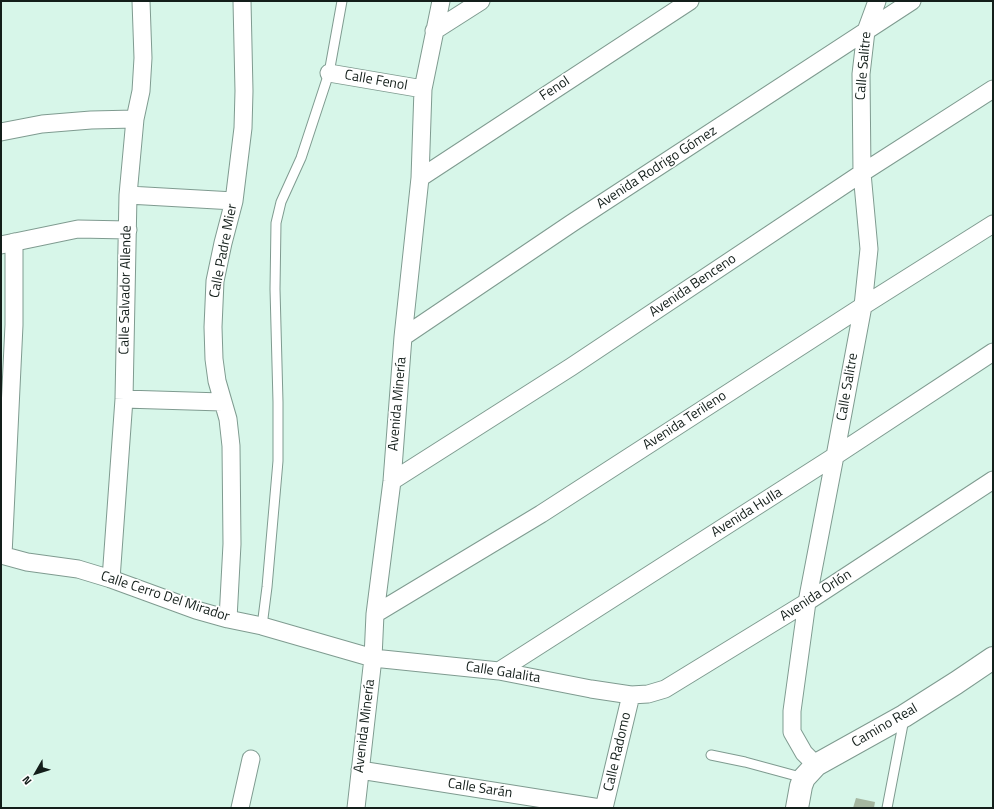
<!DOCTYPE html>
<meta charset="utf-8">
<style>
body{margin:0}
#map{position:relative;width:994px;height:809px;overflow:hidden;background:#d7f6e9;font-family:"Titillium Web",sans-serif}
canvas{display:block}
.frame{position:absolute;inset:0;border:2px solid #131e1a;pointer-events:none}
.north{position:absolute;left:16px;top:753px;width:40px;height:40px;-webkit-text-stroke:3px #fff;paint-order:stroke;rotate:231deg;font-size:11px;font-weight:700;line-height:16px;text-align:center;color:#131e1a}
.north::after{content:'';display:block;margin:auto;width:14px;height:18px;background:#131e1a;clip-path:polygon(50% 0,100% 100%,50% 72%,0 100%)}
</style>
<div id="map">
<canvas width="994" height="809"></canvas>
<div class="frame"></div>
<div class="north">N</div>
</div>
<script>
const g = document.querySelector('canvas').getContext('2d');
g.lineJoin = 'round';
function fillPath(path, color) { g.fillStyle = color; g.fill(path, 'evenodd'); }
const shape = rows => new Path2D(rows.map(r => 'M' + r).join(''));
function trace(path, color, width, dash) { g.strokeStyle = color; g.lineWidth = width; g.lineCap = dash ? 'butt' : 'round'; g.setLineDash(dash || []); g.stroke(path); }
function drawText(font, color, halo, rows, align = 'center') {
  g.font = font + ' "Titillium Web",sans-serif'; g.lineWidth = 3.5; g.setLineDash([]); g.textBaseline = 'middle'; g.strokeStyle = halo; g.fillStyle = color; for (const [text, x, y, turn = 0] of rows) {
    g.save(); g.translate(x, y); g.rotate((+turn || 0) * Math.PI / 180); g.textAlign = isNaN(turn) ? turn : align; if (halo) g.strokeText(text, 0, 0); g.fillText(text, 0, 0); g.restore();
  }
}
const building = shape([
 [856,798,875,802,874,808,853,808]
]);
const lane = shape([
 [262,626,267,587,278,461,278,402,275,289,276,223,281,202,301,158,329,73,342,1],
 [711,755,745,762,804,778],
 [887,808,904,719]
]);
const street = shape([
 [434,31,481,1],
 [329,73,423,89],
 [1,132,42,124,91,120,135,119],
 [420,178,690,1],
 [128,195,234,201],
 [1,245,78,229,128,230],
 [403,337,572,223,912,1],
 [124,399,222,402],
 [392,481,571,367,862,173,993,89],
 [1,555,27,562,78,569,111,579,196,610,228,619,262,626,373,658,499,671,591,689,631,695,648,694,665,689,807,602,993,480],
 [3,555,14,325,14,242],
 [111,579,124,399,128,195,135,119,141,91,143,58,141,1],
 [375,614,541,514,863,306,993,224],
 [228,619,232,544,231,446,228,419,217,381,214,359,213,327,215,281,223,243,234,201,243,128,244,91,242,1],
 [499,671,835,456,993,352],
 [816,765,804,753,792,732,792,711,807,602,835,456,863,306,869,249,862,173,861,74,866,31,877,1],
 [360,770,600,808],
 [240,808,251,759],
 [356,808,373,658,375,614,392,481,403,337,420,178,423,89,441,1],
 [604,808,631,695]
]);
const secondary = shape([
 [797,808,801,786,804,778,816,765,904,716,956,683,993,658]
]);
const streetNames = [
 ["Calle Salitre",864,66,-85],
 ["Calle Fenol",376,81,10],
 ["Fenol",555,89,-33],
 ["Avenida Rodrigo Gómez",657,168,-33],
 ["Calle Padre Mier",224,251,-79],
 ["Avenida Benceno",693,286,-34],
 ["Calle Salvador Allende",126,290,-89],
 ["Calle Salitre",848,387,-80],
 ["Avenida Minería",398,404,-85],
 ["Avenida Terileno",685,421,-33],
 ["Avenida Hulla",747,513,-32],
 ["Avenida Orlón",816,596,-33],
 ["Calle Cerro Del Mirador",165,597,18],
 ["Calle Galalita",503,673,9],
 ["Avenida Minería",365,726,-83],
 ["Camino Real",885,726,-30],
 ["Calle Radomo",618,752,-77],
 ["Calle Sarán",480,789,9]
];
fillPath(building, '#a5b6a0');
trace(lane, '#7f9b90', 11);
trace(street, '#7f9b90', 19);
trace(secondary, '#7f9b90', 24);
trace(lane, '#fff', 9);
trace(street, '#fff', 17);
trace(secondary, '#fff', 22);
drawText('14px', '#131e1a', '#fff', streetNames);
</script>
